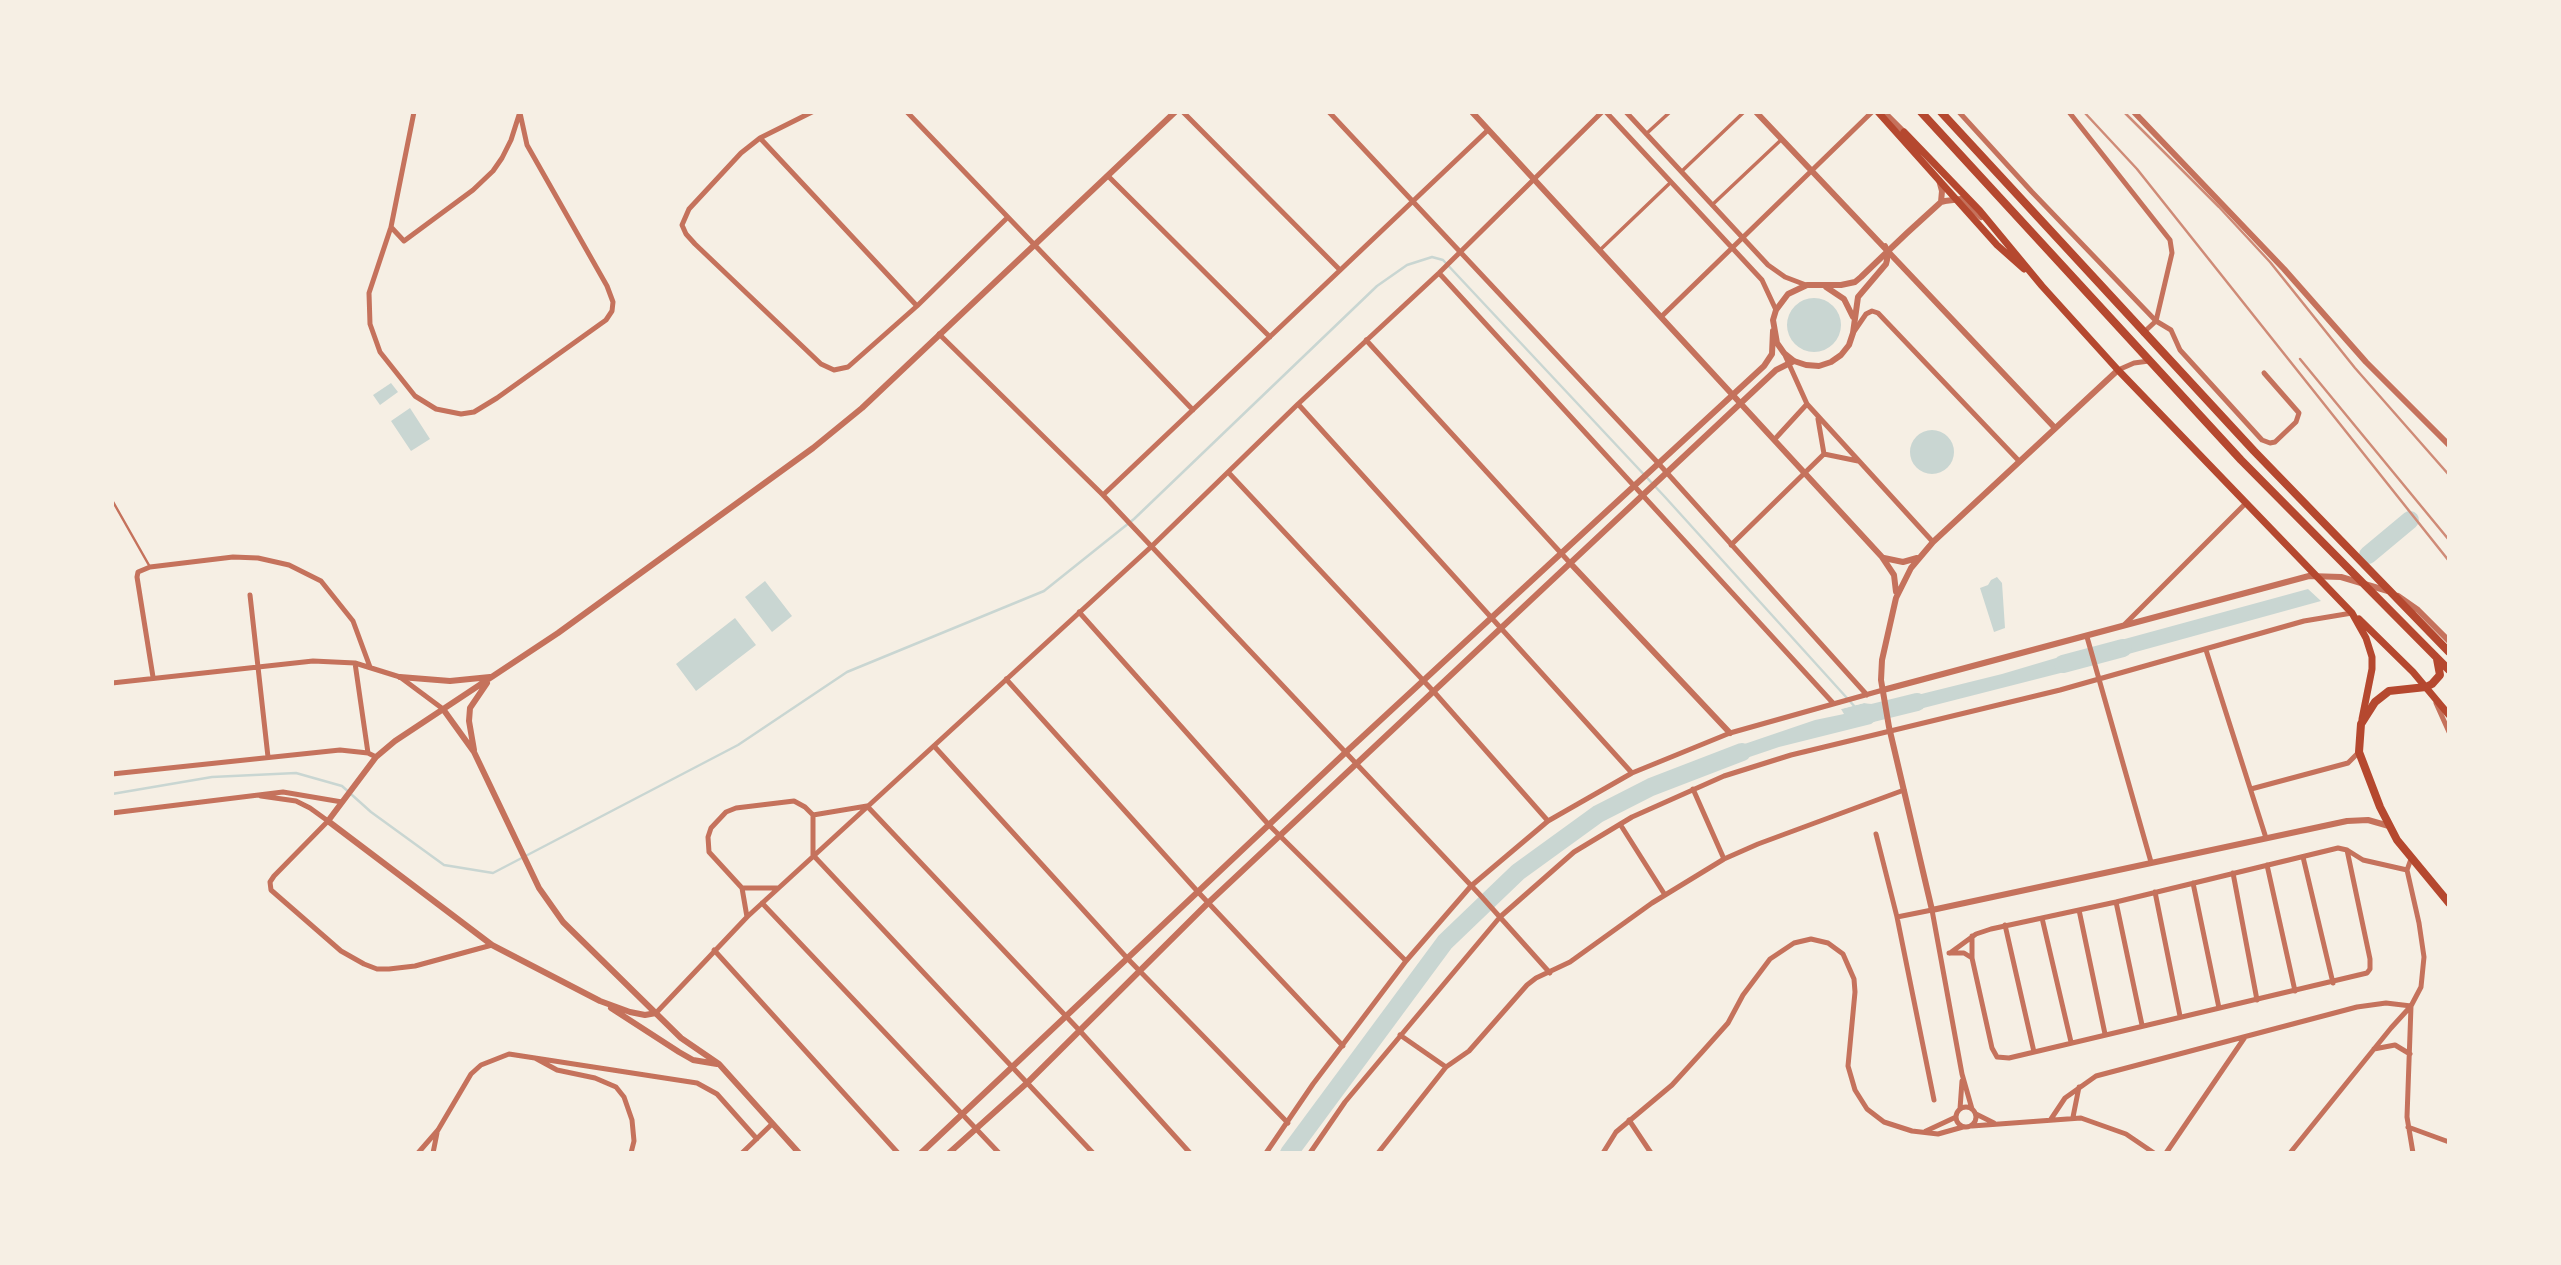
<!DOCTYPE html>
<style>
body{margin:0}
#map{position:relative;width:2561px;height:1265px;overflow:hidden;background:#f6efe4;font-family:Karla,sans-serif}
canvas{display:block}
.frame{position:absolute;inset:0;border:114px solid #f6efe4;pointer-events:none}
</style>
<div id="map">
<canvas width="2561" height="1265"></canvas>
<div class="frame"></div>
</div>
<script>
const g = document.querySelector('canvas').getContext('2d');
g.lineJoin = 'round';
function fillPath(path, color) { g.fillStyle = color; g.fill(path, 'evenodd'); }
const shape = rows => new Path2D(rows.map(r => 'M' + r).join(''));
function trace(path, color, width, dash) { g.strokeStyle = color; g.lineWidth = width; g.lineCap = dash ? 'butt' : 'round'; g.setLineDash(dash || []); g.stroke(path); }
const water = shape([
 '1787 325a27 27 0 1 1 54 0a27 27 0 1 1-54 0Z',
 [391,383,398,392,380,405,373,395],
 [410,408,430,439,411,451,391,421],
 '1910 452a22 22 0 1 1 44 0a22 22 0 1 1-44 0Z',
 [1997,577,2002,583,2005,628,1994,632,1980,588,1988,585,1991,580],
 [765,581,792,616,772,632,745,597],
 [2308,589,2321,601,2103,661,2099,646],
 [735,618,756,645,696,691,676,664],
 [2083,650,2088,666,1896,715,1893,701,2002,674],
 [1864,703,1874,704,1878,719,1871,724,1779,747,1723,766,1718,753,1815,720,1844,714,1841,709]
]);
const pier = shape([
 [1863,699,1877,702,1881,718,1879,722,1874,704,1864,703,1841,709,1839,706]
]);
const stream = shape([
 [112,794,212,777,296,773,342,786,371,812,444,865,493,873,738,745,847,672,1044,591,1134,519,1377,286,1407,265,1432,257,1443,260,1665,497,1856,708]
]);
const river = shape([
 [2368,555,2410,520],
 [2063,664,2123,648],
 [1852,718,1917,702],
 [1289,1153,1445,942,1518,872,1598,814,1651,787,1742,752]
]);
const service = shape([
 [112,500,150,567]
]);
const pedestrian = shape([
 [1646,134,1670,112],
 [1682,171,1744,112],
 [1712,205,1782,139],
 [1600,250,1671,182]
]);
const minor = shape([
 [414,112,391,227,369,293,370,324,380,352,415,396,436,409,461,414,474,412,497,398,606,320,612,311,613,302,607,286,527,145,520,113],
 [812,112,760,138,741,153,689,209,682,225,686,234,695,244,821,364,834,370,848,367,917,306,1007,218],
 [907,112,1193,410],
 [1183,112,1340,270],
 [1329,112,1659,464,1867,695],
 [1606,112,1762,280,1776,310],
 [1626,112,1768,265,1785,277,1806,285],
 [1959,112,2032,192,2156,321,2143,333],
 [2069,112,2170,240,2172,253,2156,321,2171,330,2180,350,2262,440,2270,443,2275,442,2296,422,2299,413,2264,373],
 [760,138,917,306],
 [1108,176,1270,337],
 [391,227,404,241,473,190,493,171,502,158,511,140,519,115],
 [1439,273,1833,703],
 [1662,316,1872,112],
 [1853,333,1866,314,1872,311,1878,313,2019,461],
 [939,334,1103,495,1481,896,1550,973],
 [1366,340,1571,564],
 [1784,353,1807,404,1933,542],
 [2118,370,2134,363,2149,361],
 [1298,404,1632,773],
 [1818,419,1824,454],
 [1774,440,1807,404],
 [1824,454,1858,461],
 [1228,472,1435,693,1548,821],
 [1103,495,1488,130],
 [1731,545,1824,454],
 [250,595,268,757],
 [1079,612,1269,825,1406,961],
 [2125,624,2246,503],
 [2087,637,2151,862],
 [2206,650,2266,838],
 [355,663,368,753],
 [153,677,137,577,138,572,150,567,233,557,258,558,289,565,321,581,353,621,370,667],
 [1006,679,1199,893,1343,1046],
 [112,683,313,661,355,663,400,677,443,709],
 [2436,703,2449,732],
 [934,746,1127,958,1288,1123],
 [112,774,340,750,368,753,376,757],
 [1693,789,1724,859],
 [2251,789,2348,763,2359,752],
 [261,796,296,801,310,808,328,821,274,876,270,882,271,890,341,951,364,964,377,969,389,969,415,966,492,945],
 [112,813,283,792,342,802],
 [813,815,867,806,1080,1031,1190,1153],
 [1620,824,1665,895],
 [1876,834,1897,917,1934,1100],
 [2303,857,2333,983],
 [2411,859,2407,870,2419,923,2424,957,2421,987,2411,1006,2407,1117,2413,1153],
 [2267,865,2295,991],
 [2233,873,2257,1000],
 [2193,883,2219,1008],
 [742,888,747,917],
 [777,888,742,888,709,852,708,837,711,828,726,812,736,808,794,801,805,807,813,815,813,855,1093,1153],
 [2155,892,2180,1016],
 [2116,902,2142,1025],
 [762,903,999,1153],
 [2079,910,2105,1034],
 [1897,917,1932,910,1962,1074,1972,1109],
 [2042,918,2071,1042],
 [2005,925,2034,1052],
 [1972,936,1972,958,1992,1048,1997,1057,2009,1058,2367,973,2370,969,2370,959,2347,850],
 [714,950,898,1153],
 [1949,953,1964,953,1972,958],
 [1950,953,1976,934,1991,929,2116,902,2338,848,2347,850,2363,860,2407,870],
 [656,1013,747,917,1152,546,1298,404,1439,273,1602,112],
 [1400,1035,1446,1067],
 [2374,1049,2395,1045,2410,1054],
 [535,1058,557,1070,595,1078,616,1087,624,1097,632,1120,634,1141,631,1153],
 '1956 1117a10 10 0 1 1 20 0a10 10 0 1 1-20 0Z',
 [1960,1109,1962,1081],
 [1976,1114,1994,1123],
 [2073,1117,2079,1087],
 [2051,1119,2065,1098,2096,1076,2357,1007,2386,1003,2411,1006,2391,1028,2290,1153],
 [1629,1120,1651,1153],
 [1972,1126,2081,1118,2126,1134,2154,1153],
 [2408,1127,2449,1142],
 [1926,1131,1956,1117],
 [418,1153,438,1130,471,1074,481,1065,509,1054,697,1083,717,1094,757,1139],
 [433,1153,437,1133],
 [742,1153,772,1124],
 [1266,1153,1313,1084,1406,961,1471,886,1548,821,1632,773,1730,733,1883,690],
 [1310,1153,1345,1102,1500,917,1574,852,1632,817,1724,776,1791,755,2060,690,2304,621,2352,613],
 [1378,1153,1446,1067,1469,1051,1527,985,1536,978,1570,962,1652,903,1724,859,1758,844,1904,790],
 [1603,1153,1616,1132,1672,1085,1703,1051,1728,1023,1743,995,1770,959,1794,943,1811,939,1828,943,1843,954,1854,979,1855,992,1848,1066,1855,1090,1867,1109,1884,1122,1912,1131,1938,1134,1963,1127],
 [2166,1153,2245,1037]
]);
const tertiary = shape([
 [1472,112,1882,557,1894,575,1896,592],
 [1756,112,2055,428],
 [1884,112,1904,132],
 [2134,112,2284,269,2366,362,2449,445],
 [1939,180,1942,191,1941,202],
 [1885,246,1887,252,1887,260,1886,264,1858,297,1853,333,1849,345,1841,355,1831,362,1819,366,1806,365,1794,361,1784,353,1777,343,1773,320,1776,310,1788,294,1807,285,1841,285,1855,282,1861,277,1887,252,1907,233,1941,202,1945,201,1961,199,1981,217],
 [1826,287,1844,299,1853,317],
 [2118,370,1933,542,1911,568,1896,598,1882,660,1881,680,1889,727,1932,910,2347,821,2368,820,2389,826],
 [1884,558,1903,562,1917,558],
 [1571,564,1730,733],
 [2398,596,2418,610,2449,641],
 [400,677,450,681,490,677],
 [1883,690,2309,576,2341,577,2388,591],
 [443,709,474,752,539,888,563,922,681,1038,719,1064,799,1153],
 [474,750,469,721,470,708,487,683],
 [611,1008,679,1052,693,1060,717,1064],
 [656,1013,645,1015,630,1012,600,1001,492,945,328,821,376,757,395,741,558,633,813,448,862,408,1175,112],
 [921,1153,1346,752,1764,366,1772,354,1773,331],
 [949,1153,1027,1083,1208,903,1776,370,1794,361]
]);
const secondary = shape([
 [1878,112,1997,245,2024,269],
 [1904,132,1980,211,2042,286,2118,370,2352,613,2366,638,2372,657,2372,669,2362,719],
 [2359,619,2413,672,2449,715]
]);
const primary = shape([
 [1921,112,2241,460,2449,670],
 [1941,112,2254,451,2449,652],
 [2437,659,2440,675,2432,684,2426,687,2389,691,2375,702,2361,724,2359,752,2380,807,2397,840,2449,903]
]);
const rail = shape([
 [2084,112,2137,169,2449,561],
 [2124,112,2219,207,2270,262,2355,368,2449,475],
 [2300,359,2449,540]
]);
fillPath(water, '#c9d6d2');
fillPath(pier, '#f6efe4');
trace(stream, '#c9d6d2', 2.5);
trace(river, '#c9d6d2', 18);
trace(service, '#c5725c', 2.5);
trace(pedestrian, '#c5725c', 3.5);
trace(minor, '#c5725c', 5);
trace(tertiary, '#c5725c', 6);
trace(secondary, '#b5482f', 7);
trace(primary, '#b5482f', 8);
trace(rail, '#cf8b77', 2.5);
</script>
